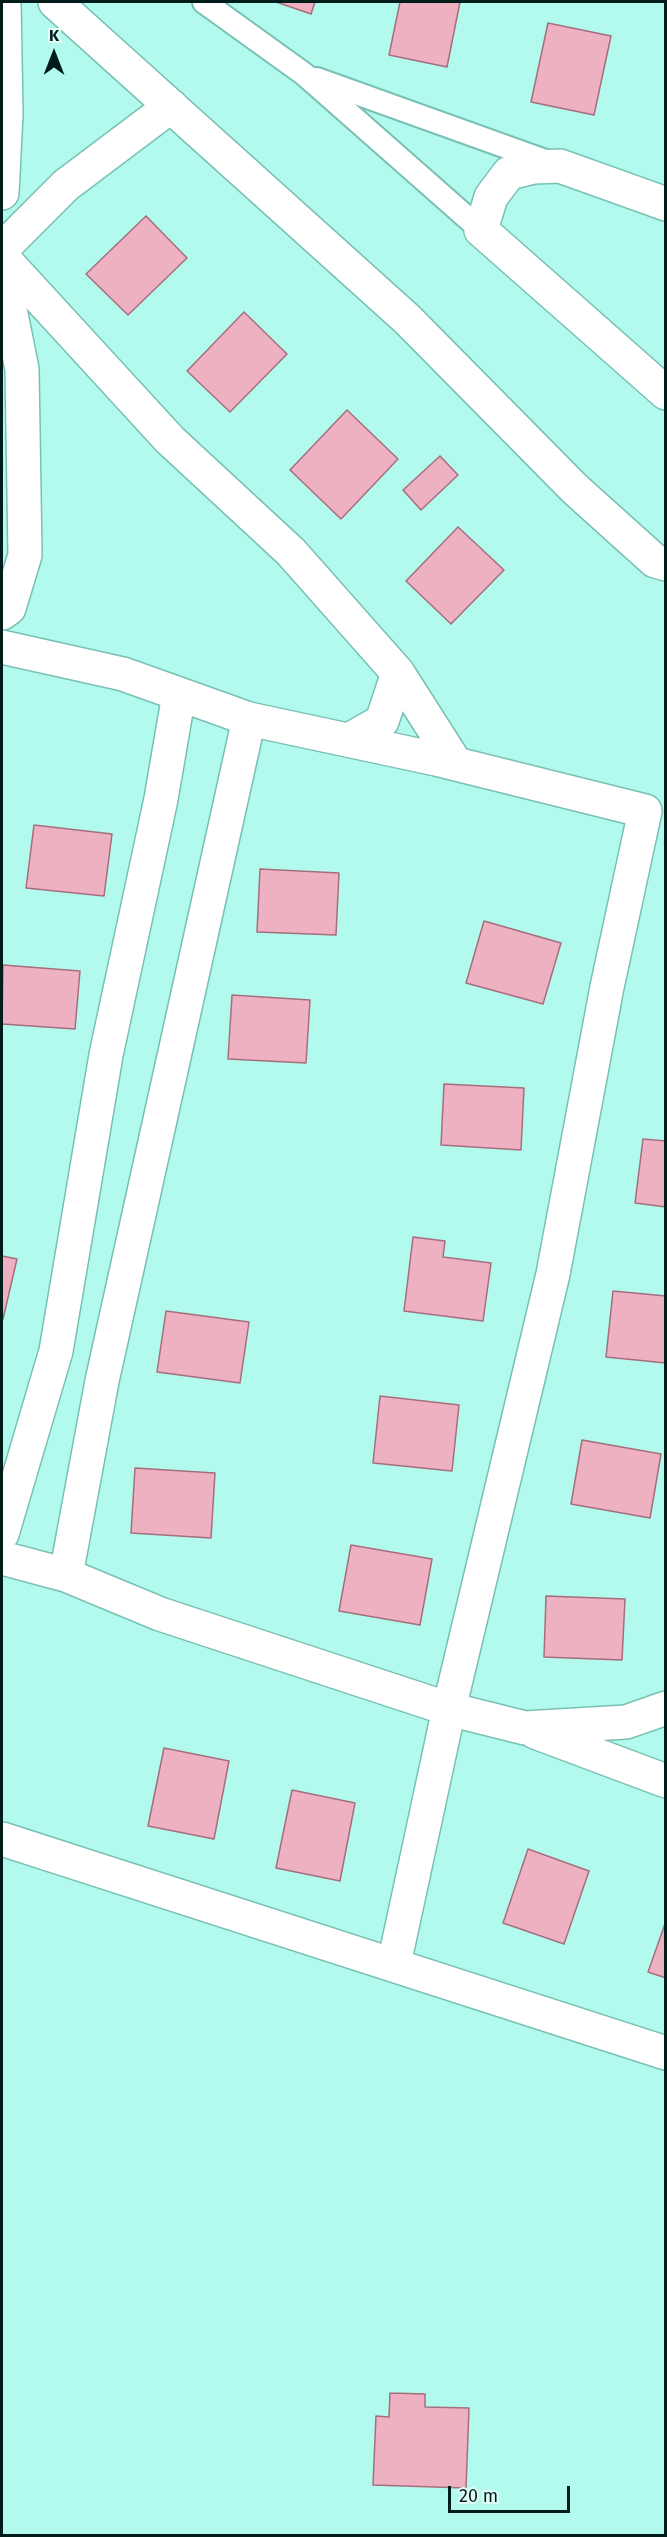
<!DOCTYPE html>
<style>
body{margin:0}
#map{position:relative;width:667px;height:2537px;overflow:hidden;background:#b2faed;font-family:"Fira Sans",sans-serif}
canvas{display:block}
.frame{position:absolute;inset:0;border:3px solid #001d19;pointer-events:none}
.north{position:absolute;left:24px;top:24px;width:60px;height:60px;-webkit-text-stroke:4px #e2fdf8;paint-order:stroke;rotate:0deg;font-size:16px;font-weight:700;line-height:24px;text-align:center;color:#001d19}
.north::after{content:'';display:block;margin:auto;width:21px;height:27px;background:#001d19;clip-path:polygon(50% 0,100% 100%,50% 72%,0 100%)}
.scale{position:absolute;left:448px;top:2486px;width:122px;height:27px;box-sizing:border-box;border:3px solid #001d19;border-top:0;padding-left:8px;font-size:18px;line-height:21px;white-space:nowrap;color:#001d19;-webkit-text-stroke:4px #e2fdf8;paint-order:stroke}
</style>
<div id="map">
<canvas width="667" height="2537"></canvas>
<div class="frame"></div>
<div class="north">K</div>
<div class="scale">20 m</div>
</div>
<script>
const g = document.querySelector('canvas').getContext('2d');
g.lineJoin = 'round';
function fillPath(path, color) { g.fillStyle = color; g.fill(path, 'evenodd'); }
const shape = rows => new Path2D(rows.map(r => 'M' + r).join(''));
function trace(path, color, width, dash) { g.strokeStyle = color; g.lineWidth = width; g.lineCap = dash ? 'butt' : 'round'; g.setLineDash(dash || []); g.stroke(path); }
const building = shape([
 [276,2,315,2,311,14,276,2],
 [400,2,460,2,447,67,389,55,400,2],
 [548,23,611,36,594,115,531,102,548,23],
 [146,216,187,258,128,315,86,274,146,216],
 [244,312,287,354,230,412,187,371,244,312],
 [347,410,398,459,341,519,290,470,347,410],
 [440,456,458,475,421,510,403,490,440,456],
 [458,527,504,570,451,624,406,581,458,527],
 [34,825,112,834,104,896,26,888,34,825],
 [260,869,339,873,336,935,257,932,260,869],
 [484,921,561,943,543,1004,466,983,484,921],
 [3,965,80,971,75,1029,2,1024,3,965],
 [232,995,310,1000,306,1063,228,1059,232,995],
 [444,1084,524,1088,521,1150,441,1145,444,1084],
 [643,1139,666,1141,666,1207,635,1203,643,1139],
 [413,1237,445,1241,443,1257,491,1263,483,1321,404,1311,413,1237],
 [2,1256,17,1259,3,1319,2,1319,2,1256],
 [613,1291,666,1296,666,1363,606,1357,613,1291],
 [166,1311,249,1322,240,1383,157,1372,166,1311],
 [380,1396,459,1405,452,1471,373,1463,380,1396],
 [582,1440,661,1454,650,1518,571,1504,582,1440],
 [135,1468,215,1473,211,1538,131,1533,135,1468],
 [351,1545,432,1559,420,1625,339,1611,351,1545],
 [546,1596,625,1599,622,1660,544,1657,546,1596],
 [164,1748,229,1761,214,1839,148,1826,164,1748],
 [292,1790,355,1803,340,1881,276,1868,292,1790],
 [528,1849,589,1871,564,1944,503,1923,528,1849],
 [666,1921,666,1978,648,1972,666,1921],
 [390,2393,425,2394,425,2407,469,2408,466,2488,373,2485,376,2416,389,2417,390,2393]
]);
const service = shape([
 [204,2,304,74,481,230],
 [317,79,551,163]
]);
const minor = shape([
 [55,2,407,319,575,489,655,561,666,564],
 [2,193,6,114,4,2],
 [666,204,560,166,534,167,509,173,491,197,481,230,666,393],
 [2,249,66,185,171,106],
 [2,257,170,440,291,552,398,673,382,721,349,740],
 [2,269,22,369,25,555,9,608,2,613],
 [2,647,123,674,179,694,161,799,106,1055,56,1351,2,1534],
 [398,673,456,764],
 [179,694,249,719,436,759,645,811,607,987,553,1274,449,1709,394,1964],
 [2,1558,66,1575,160,1614,449,1709,525,1728,626,1722,666,1708],
 [66,1575,102,1381,249,719],
 [535,1732,666,1781],
 [2,1839,666,2053]
]);
fillPath(building, '#eeb1c1');
trace(building, '#a66e7d', 1.5);
trace(service, '#79c0b4', 26);
trace(minor, '#79c0b4', 36);
trace(service, '#fff', 22);
trace(minor, '#fff', 33);
</script>
